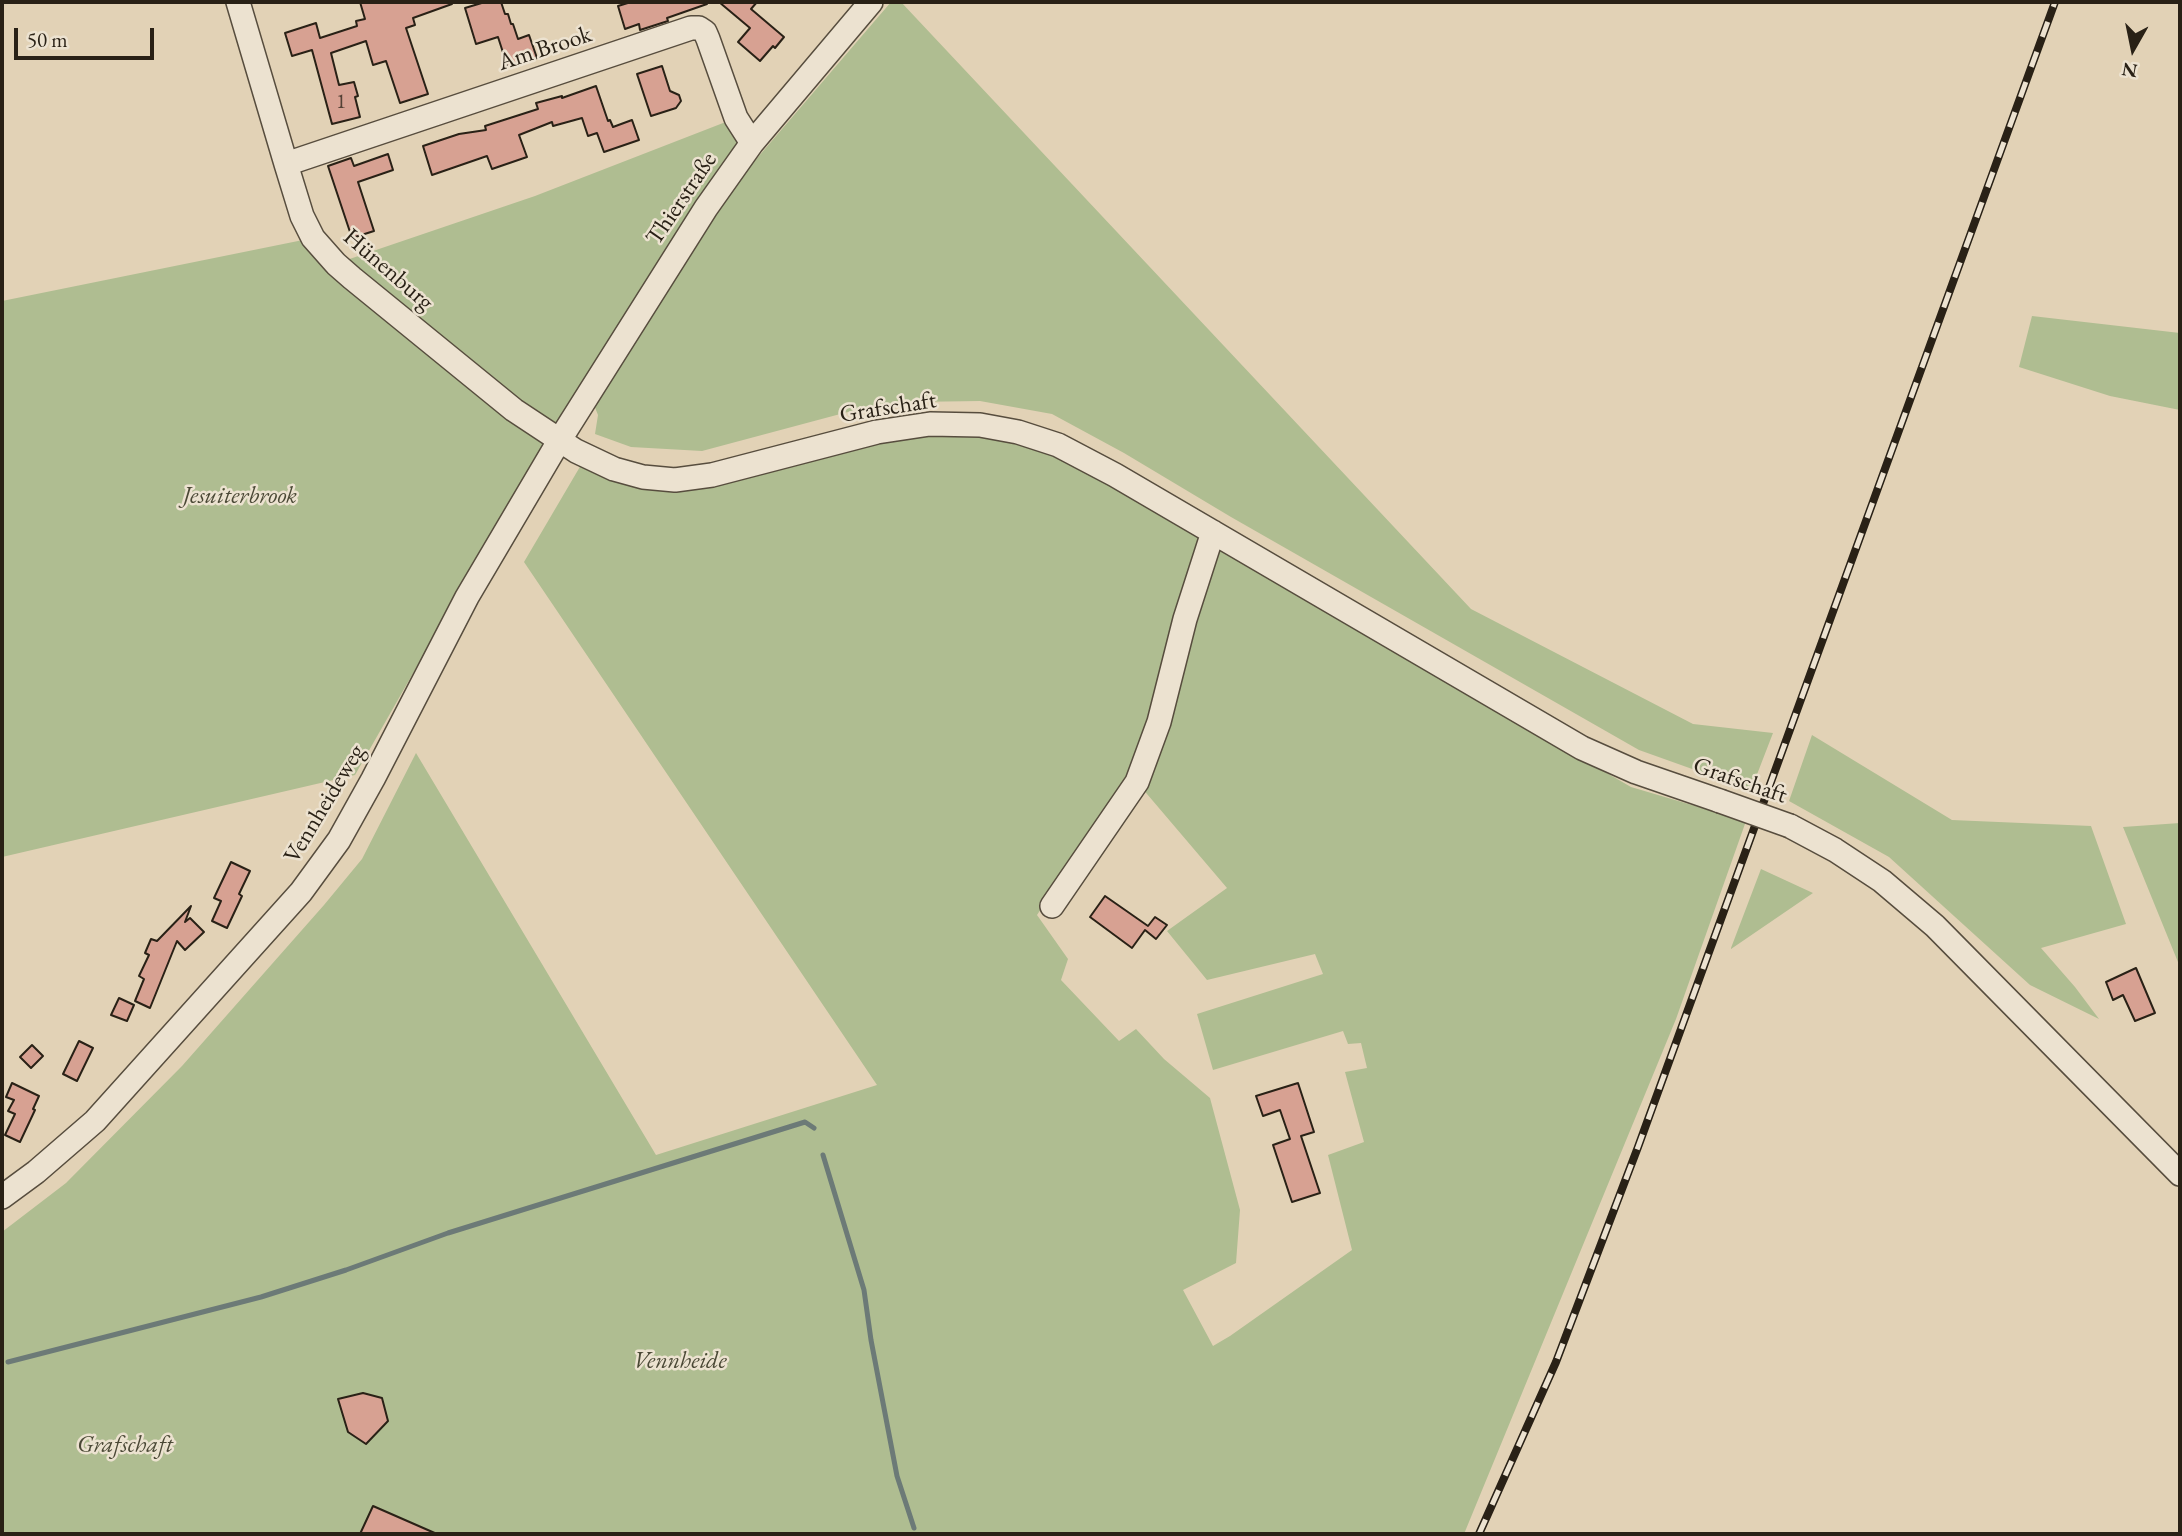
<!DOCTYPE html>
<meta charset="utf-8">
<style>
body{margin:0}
#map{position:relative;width:2182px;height:1536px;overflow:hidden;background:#e2d2b6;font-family:"EB Garamond",serif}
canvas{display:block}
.frame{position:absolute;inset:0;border:4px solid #292116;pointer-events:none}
.north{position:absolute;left:2098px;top:14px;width:70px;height:70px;-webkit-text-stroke:5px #ece2d0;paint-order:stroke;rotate:189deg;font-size:19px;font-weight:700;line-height:28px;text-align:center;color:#292116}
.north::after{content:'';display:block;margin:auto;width:24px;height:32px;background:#292116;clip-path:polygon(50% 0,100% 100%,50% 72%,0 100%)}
.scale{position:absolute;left:14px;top:28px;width:140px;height:32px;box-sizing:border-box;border:4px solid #292116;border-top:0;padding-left:9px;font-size:21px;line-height:24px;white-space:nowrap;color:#292116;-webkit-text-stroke:5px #ece2d0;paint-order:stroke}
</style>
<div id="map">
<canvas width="2182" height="1536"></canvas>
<div class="frame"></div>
<div class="north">N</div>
<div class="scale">50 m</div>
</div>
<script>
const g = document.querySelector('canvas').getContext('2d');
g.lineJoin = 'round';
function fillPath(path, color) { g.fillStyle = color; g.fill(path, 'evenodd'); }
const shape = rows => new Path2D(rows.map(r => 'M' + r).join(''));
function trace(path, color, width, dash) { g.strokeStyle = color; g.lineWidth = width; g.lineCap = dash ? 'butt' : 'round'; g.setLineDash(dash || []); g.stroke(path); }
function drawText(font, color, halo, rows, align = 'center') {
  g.font = font + ' "EB Garamond",serif'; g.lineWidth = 5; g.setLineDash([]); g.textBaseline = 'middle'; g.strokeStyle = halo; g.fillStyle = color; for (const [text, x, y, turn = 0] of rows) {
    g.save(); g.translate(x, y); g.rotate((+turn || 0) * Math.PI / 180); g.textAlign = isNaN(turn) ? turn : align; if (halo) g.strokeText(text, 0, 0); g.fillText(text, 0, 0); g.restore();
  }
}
const green = shape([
 [891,2,901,2,1471,609,1693,724,1773,733,1751,790,1639,750,1231,517,1124,453,1052,414,980,401,911,402,859,409,702,451,631,447,595,434,598,415,592,400,710,213],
 [736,118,747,136,541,449,355,775,2,857,2,301,303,240,326,267,535,196],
 [2032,316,2180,333,2180,410,2110,396,2019,367],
 [929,432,981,434,1051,452,1631,787,1746,821,1676,1019,1464,1534,2,1534,2,1383,4,1382,4,1363,2,1351,2,1232,66,1183,182,1066,324,905,362,859,416,753,656,1155,877,1085,524,562,581,465,634,487,675,490,877,440],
 [1130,774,1227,888,1167,931,1207,980,1315,954,1323,974,1197,1014,1213,1070,1343,1031,1348,1044,1361,1043,1367,1068,1345,1072,1364,1142,1328,1155,1352,1250,1230,1336,1213,1346,1183,1290,1236,1263,1240,1210,1210,1098,1164,1059,1136,1029,1119,1041,1061,980,1068,959,1037,915],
 [1812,735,1952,820,2091,826,2126,924,2041,948,2075,987,2099,1019,2030,985,1889,857,1789,801],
 [2180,823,2180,967,2123,827],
 [1761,869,1813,893,1731,949,1731,948]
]);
const stream = shape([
 [823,1155,864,1290,871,1340,897,1476,914,1528],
 [8,1362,261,1297,346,1270,448,1233,805,1122,814,1128]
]);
const building = shape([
 [360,2,452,2,452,4,413,18,415,25,406,28,428,94,400,103,386,61,373,65,366,41,331,53,339,85,354,82,358,96,355,97,360,117,332,124,312,50,292,56,285,33,316,23,320,38,357,26,356,21,365,19,360,2],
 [485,2,501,2,505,14,508,14,511,24,513,24,518,39,529,35,537,58,508,68,498,37,476,44,465,8,485,2],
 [631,2,707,2,707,4,667,18,668,21,640,30,639,24,625,29,618,6,631,2],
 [719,2,757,2,751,9,784,37,775,48,773,46,760,61,738,42,750,28,719,2],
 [662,66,670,91,679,95,681,101,676,108,651,116,637,74,662,66],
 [596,86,608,121,610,120,613,127,632,120,639,140,604,152,597,133,588,136,582,118,553,126,552,122,519,135,527,157,492,169,487,156,432,175,423,146,459,134,486,130,485,126,538,109,536,103,562,96,562,98,596,86],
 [388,154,393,170,358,182,374,231,352,238,328,166,351,158,354,166,388,154],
 [231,862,250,871,239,894,242,896,227,928,212,921,221,901,214,898,231,862],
 [1105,896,1148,926,1155,917,1167,925,1156,939,1145,930,1132,948,1090,917,1105,896],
 [191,906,185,922,190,918,204,932,185,950,177,941,150,1008,135,1001,144,979,139,976,149,955,145,953,151,939,157,941,191,906],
 [2136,968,2155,1013,2135,1021,2123,995,2113,1000,2106,982,2136,968],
 [119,998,134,1005,127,1021,111,1015,119,998],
 [79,1041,93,1048,77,1081,63,1074,79,1041],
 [32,1045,43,1056,31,1068,20,1057,32,1045],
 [12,1083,39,1096,33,1109,35,1110,20,1142,5,1135,15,1114,8,1111,14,1100,6,1097,12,1083],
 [1298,1083,1314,1132,1301,1136,1320,1193,1292,1202,1273,1145,1290,1139,1280,1110,1263,1116,1256,1096,1298,1083],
 [363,1393,382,1398,388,1421,366,1444,348,1432,338,1399,363,1393],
 [373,1506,437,1534,360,1534,373,1506]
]);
const minor = shape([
 [238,2,286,164,302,216,313,238,336,264,352,278,514,410,576,451,614,469,643,477,675,480,712,475,877,432,930,424,980,425,1018,432,1058,445,1115,475,1582,748,1636,772,1720,801],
 [286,164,691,28,699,28,705,32,708,39,736,118,752,143],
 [1790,826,1835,850,1882,881,1935,926,2180,1174],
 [1052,906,1137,782,1159,722,1185,619,1213,532],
 [2,1197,36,1172,95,1121,301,892,339,840,373,779,467,597,559,441,706,208,752,143,871,2]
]);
const rail = shape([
 [1479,1534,1556,1362,1638,1147,2055,2]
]);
const minorBridge = shape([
 [1720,801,1790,826]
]);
const numberNames = [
 ["1",341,102]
];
const streetNames = [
 ["Am Brook",545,49,-18],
 ["Thierstraße",682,199,-56],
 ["Hünenburg",388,270,41],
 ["Grafschaft",888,408,-9],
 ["Grafschaft",1740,781,19],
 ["Vennheideweg",325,804,-59]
];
const parkNames = [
 ["Jesuiterbrook",240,496],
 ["Vennheide",680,1361],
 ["Grafschaft",125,1445]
];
fillPath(green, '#afbd91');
trace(stream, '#6c7a77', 5);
fillPath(building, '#d7a192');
trace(building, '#292116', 2);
trace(minor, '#574d3e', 26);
trace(minor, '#ece2d0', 23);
trace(rail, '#292116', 8);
trace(rail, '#ece2d0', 5, [16]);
trace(minorBridge, '#574d3e', 26, []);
trace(minorBridge, '#ece2d0', 23);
drawText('21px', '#544135', null, numberNames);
drawText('24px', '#292116', '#ece2d0', streetNames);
drawText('italic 24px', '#4a4835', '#ece2d0', parkNames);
</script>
